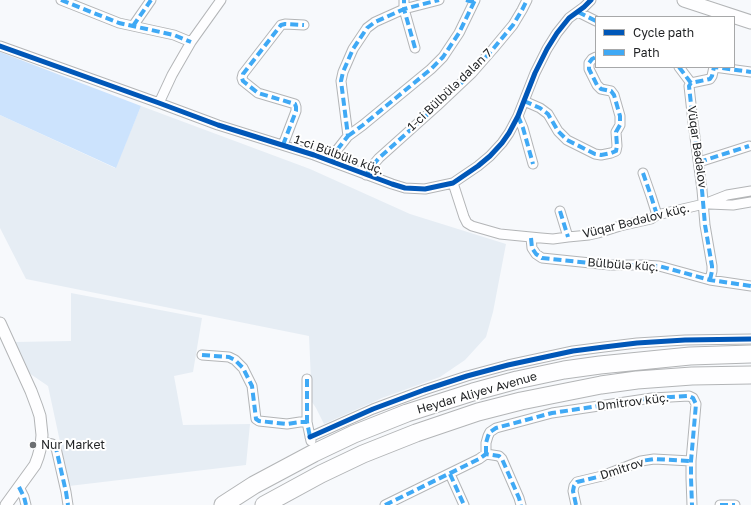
<!DOCTYPE html>
<meta charset="utf-8">
<style>
body{margin:0}
#map{position:relative;width:751px;height:505px;overflow:hidden;background:#f7f9fc;font-family:"Golos Text",sans-serif}
canvas{display:block}
.legend{position:absolute;left:595px;top:16px;width:140px;height:52px;box-sizing:border-box;background:#fff;border:1px solid #a7a8a9;margin:0;padding:5px 7px;list-style:none;font-size:12px;color:#232527}
.legend li{display:flex;align-items:center;gap:8px;height:20px}
.legend b{width:20px;border:1px solid #a7a8a9}
</style>
<div id="map">
<canvas width="751" height="505"></canvas>
<ul class="legend">
<li><b style="height:5px;background:#0057b8"></b>Cycle path</li>
<li><b style="height:5px;background:#3fa9f5"></b>Path</li>
</ul>
</div>
<script>
const g = document.querySelector('canvas').getContext('2d');
g.lineJoin = 'round';
function fillPath(path, color) { g.fillStyle = color; g.fill(path, 'evenodd'); }
const shape = rows => new Path2D(rows.map(r => 'M' + r).join(''));
function trace(path, color, width, dash) { g.strokeStyle = color; g.lineWidth = width; g.lineCap = dash ? 'butt' : 'round'; g.setLineDash(dash || []); g.stroke(path); }
function drawText(font, color, halo, rows, align = 'center') {
  g.font = font + ' "Golos Text",sans-serif'; g.lineWidth = 4; g.setLineDash([]); g.textBaseline = 'middle'; g.strokeStyle = halo; g.fillStyle = color; for (const [text, x, y, turn = 0] of rows) {
    g.save(); g.translate(x, y); g.rotate((+turn || 0) * Math.PI / 180); g.textAlign = isNaN(turn) ? turn : align; if (halo) g.strokeText(text, 0, 0); g.fillText(text, 0, 0); g.restore();
  }
}
const built = shape([
 [141,106,310,169,410,214,506,244,493,312,486,337,465,360,440,377,382,398,324,424,316,408,312,402,309,336,26,279,0,228,0,115,115,168],
 [71,293,202,318,193,372,174,376,183,425,250,424,246,465,69,486,59,437,48,386,29,373,15,342,71,341]
]);
const green = shape([
 [0,52,141,106,116,168,0,115]
]);
const minor = shape([
 [61,0,119,23,174,35,191,42],
 [578,12,596,21],
 [133,26,151,0],
 [0,46,159,103,218,125,314,155,392,184,405,188,425,189,453,183,478,166,490,156,502,143,509,133,518,116,535,73,547,49,557,33,569,18,584,7,591,0],
 [415,48,404,9,439,0],
 [679,67,691,83],
 [524,101,540,108,548,114,558,131,567,140,595,154,601,155,611,153,616,151,617,146,616,132,620,125,620,116,614,95,611,91,601,89,597,85,589,69,589,63,592,59,596,57],
 [159,103,172,75,191,42,221,0],
 [518,116,523,128,533,164],
 [348,136,363,125,431,69,443,57,459,33,475,0],
 [283,145,296,111,296,107,295,104,258,93,243,81,242,78,243,74,281,25,285,24,304,25],
 [333,161,337,150,348,136,341,81,343,72,353,49,367,28,375,22,404,9,404,0],
 [699,162,749,146],
 [643,173,651,196,657,215],
 [366,175,373,165,379,158,437,106,472,73,493,49,513,25,522,10,527,0],
 [453,183,464,217,467,223,472,226,500,234,541,238,553,239,568,237,589,235,598,233,620,226,651,219,657,215,704,204,727,195,751,191],
 [709,204,733,205,751,202],
 [560,211,568,237],
 [531,238,532,248,536,254,542,258,610,265,643,265,659,266,710,280,751,286],
 [710,280,712,271,712,266,705,225,702,190,693,122,689,86,691,83,710,79,712,76,714,67,751,72],
 [202,355,229,357,235,360,243,368,252,386,256,419,259,421,287,424,300,422,307,422,311,441],
 [307,379,307,422],
 [310,437,373,409,424,390,467,376,508,365,573,351,604,347,637,343,685,340,751,339],
 [42,442,52,444,56,448,66,492,68,505],
 [486,454,486,443,488,436,490,432,496,428,552,413,652,398,689,396,693,398,696,404,691,461,691,478,692,505],
 [450,474,464,505],
 [19,487,24,497,26,505],
 [385,505,479,459,486,454,499,456,502,459,519,498,521,505],
 [576,505,573,491,574,486,577,482,602,476,641,461,654,459,691,461],
 [720,505,735,505]
]);
const tertiary = shape([
 [0,323,31,391,37,407,40,416,42,435,41,446,38,457,35,465,6,505]
]);
const secondary = shape([
 [684,0,751,22]
]);
const motorway = shape([
 [223,505,254,485,314,453,354,434,407,413,473,392,517,380,564,370,600,365,690,356,751,354],
 [264,505,321,474,363,454,416,433,478,412,521,401,601,385,637,380,692,376,751,375]
]);
const quiet = shape([
 [61,0,119,23,174,35,191,42],
 [466,0,474,2],
 [578,12,596,21],
 [133,26,151,0],
 [415,48,404,9,439,0],
 [679,67,691,83],
 [524,101,540,108,548,114,558,131,567,140,595,154,601,155,611,153,616,151,617,146,616,132,620,125,620,116,614,95,611,91,601,89,597,85,589,69,589,63,592,59,596,57],
 [518,116,523,128,533,164],
 [348,136,363,125,431,69,443,57,459,33,475,0],
 [283,145,296,111,296,107,295,104,258,93,243,81,242,78,243,74,281,25,285,24,304,25],
 [333,161,337,150,348,136,341,81,343,72,353,49,367,28,375,22,404,9,404,0],
 [699,162,749,146],
 [643,173,651,196,657,215],
 [366,175,373,165,379,158,437,106,472,73,493,49,513,25,522,10,527,0],
 [560,211,568,237],
 [531,238,532,248,536,254,542,258,610,265,643,265,659,266,710,280,751,286],
 [710,280,712,271,712,266,705,225,702,190,693,122,689,86,691,83,710,79,712,76,714,67,751,72],
 [202,355,229,357,235,360,243,368,252,386,256,419,259,421,287,424,300,422,307,422,310,437],
 [307,379,307,422],
 [42,442,52,444,56,448,66,492,68,505],
 [486,454,486,443,488,436,490,432,496,428,552,413,652,398,689,396,693,398,696,404,691,461,691,478,692,505],
 [450,474,464,505],
 [19,487,24,497,26,505],
 [385,505,479,459,486,454,499,456,502,459,519,498,521,505],
 [576,505,573,491,574,486,577,482,602,476,641,461,654,459,691,461],
 [720,505,735,505]
]);
const cycleway = shape([
 [0,46,159,103,218,125,314,155,392,184,405,188,425,189,453,183,478,166,490,156,502,143,509,133,518,116,535,73,547,49,557,33,569,18,584,7,591,0],
 [310,437,373,409,424,390,467,376,508,365,573,351,604,347,637,343,685,340,751,339]
]);
const markers = [
 [33,445,4,"#6d6f72"]
];
const streetNames = [
 ["1-ci Bülbülə dalan 7",450,90,-44],
 ["Vüqar Bədəlov",697,147,82],
 ["1-ci Bülbülə küç.",339,155,20],
 ["Vüqar Bədəlov küç.",636,221,-14],
 ["Bülbülə küç.",623,265,4],
 ["Heydar Aliyev Avenue",477,393,-16],
 ["Dmitrov küç.",633,402,-7],
 ["Dmitrov",622,469,-18]
];
const poiNames = [
 ["Nur Market",41,445]
];
fillPath(built, '#e6edf4');
fillPath(green, '#cce3fd');
trace(minor, '#b3b5b7', 11);
trace(tertiary, '#b3b5b7', 13);
trace(secondary, '#b3b5b7', 15);
trace(motorway, '#b3b5b7', 19);
trace(minor, '#fefeff', 9);
trace(tertiary, '#fefeff', 11);
trace(secondary, '#fefeff', 13);
trace(motorway, '#fefeff', 17);
trace(quiet, '#3fa9f5', 4, [8, 4]);
trace(cycleway, '#0057b8', 5);
for (const [x, y, r, color] of markers) { const dot = new Path2D(); dot.arc(x, y, r, 0, 2 * Math.PI); g.fillStyle = color; g.fill(dot); trace(dot, '#fff', 1.5); }
drawText('12px', '#232527', '#fff', streetNames);
drawText('12px', '#232527', '#fff', poiNames, 'left');
</script>
